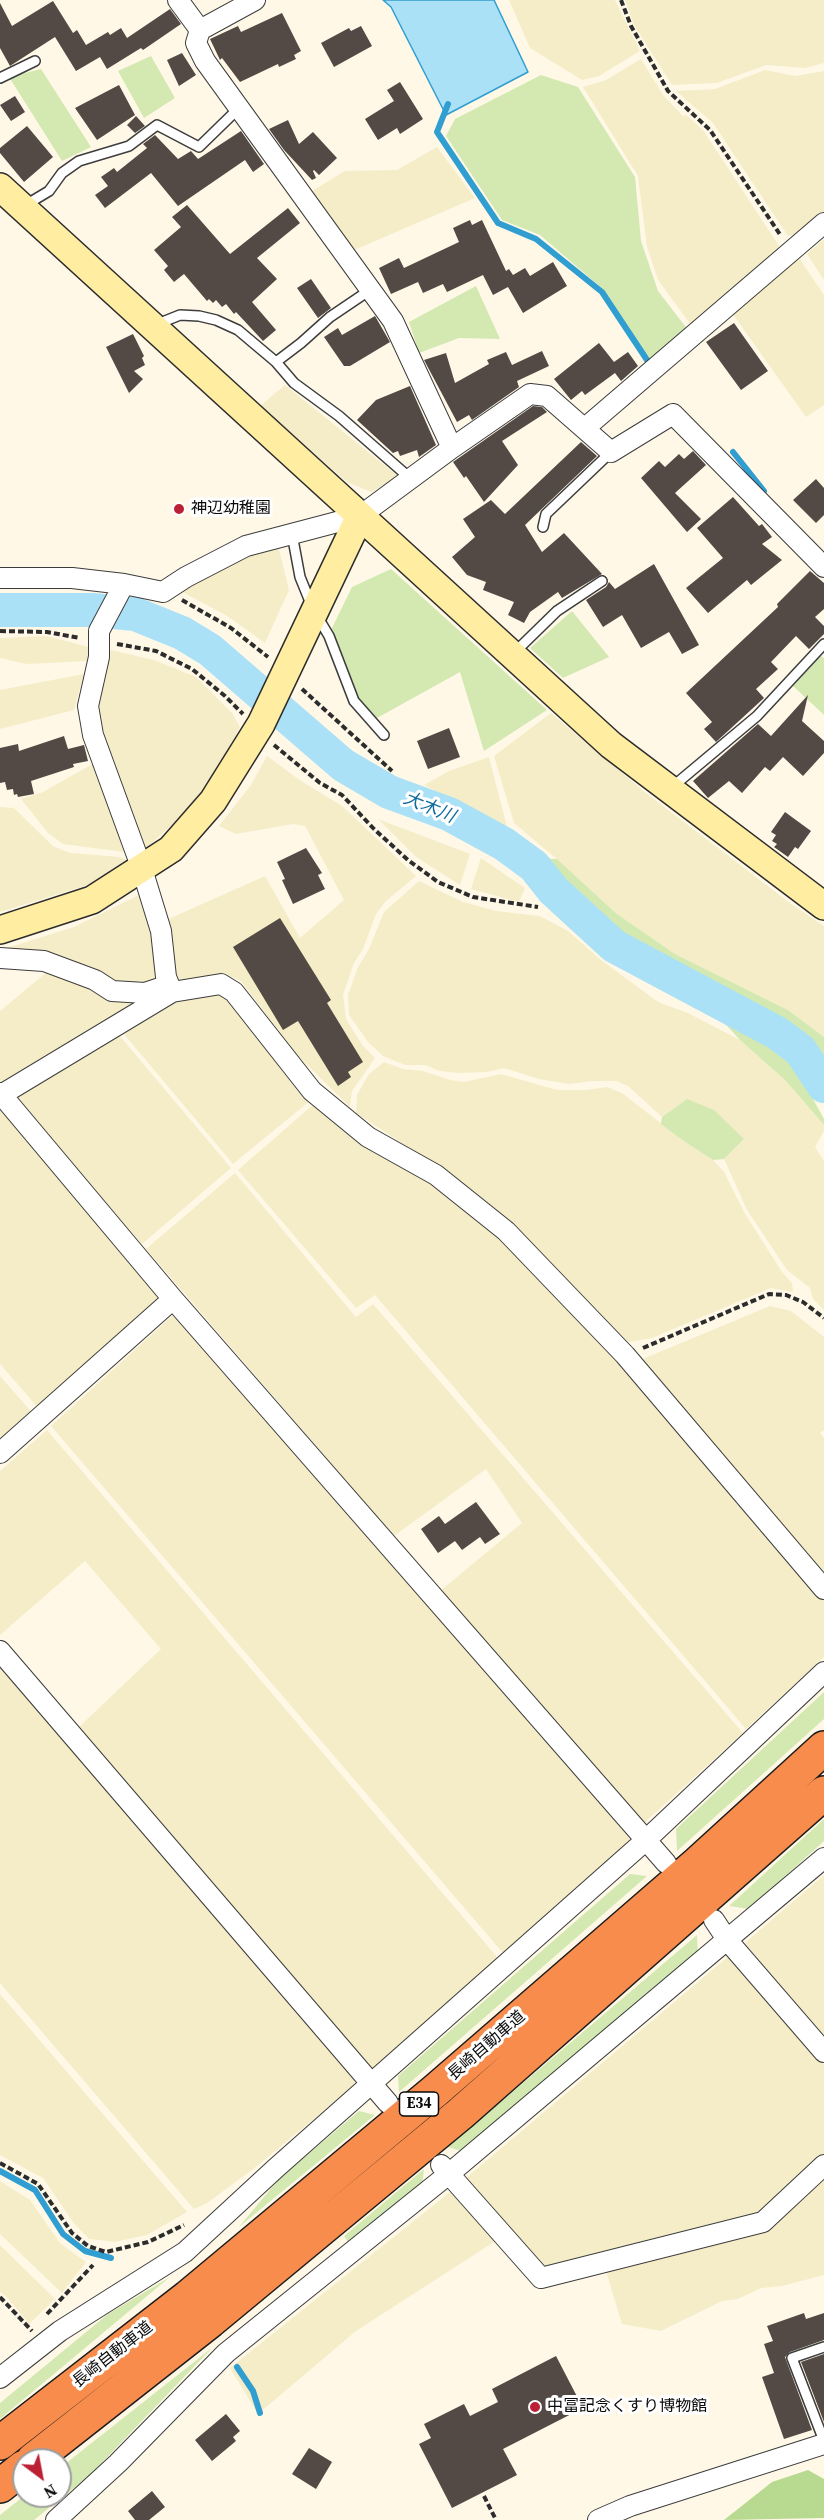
<!DOCTYPE html>
<meta charset="utf-8">
<style>
body{margin:0}
#map{position:relative;width:824px;height:2520px;overflow:hidden;background:#fff8e7;font-family:"Source Serif 4",serif}
canvas{display:block}
.north{position:absolute;left:12px;top:2448px;width:60px;height:60px;box-sizing:border-box;background:#fff;border:2px solid #9d9d9d;border-radius:50%;rotate:148deg;font-size:16px;font-weight:700;line-height:24px;text-align:center;color:#0a0a0a}
.north::after{content:'';display:block;margin:auto;width:21px;height:27px;background:#bc2035;clip-path:polygon(50% 0,100% 100%,50% 72%,0 100%)}
</style>
<div id="map">
<canvas width="824" height="2520"></canvas>
<div class="north">N</div>
</div>
<script>
const g = document.querySelector('canvas').getContext('2d');
g.lineJoin = 'round';
function fillPath(path, color) { g.fillStyle = color; g.fill(path, 'evenodd'); }
const shape = rows => new Path2D(rows.map(r => 'M' + r).join(''));
function trace(path, color, width, dash) { g.strokeStyle = color; g.lineWidth = width; g.lineCap = dash ? 'butt' : 'round'; g.setLineDash(dash || []); g.stroke(path); }
function drawText(font, color, halo, rows, align = 'center') {
  g.font = font + ' "Source Serif 4","Noto Sans JP",serif'; g.lineWidth = 6; g.setLineDash([]); g.textBaseline = 'middle'; g.strokeStyle = halo; g.fillStyle = color; for (const [text, x, y, turn = 0] of rows) {
    g.save(); g.translate(x, y); g.rotate((+turn || 0) * Math.PI / 180); g.textAlign = isNaN(turn) ? turn : align; if (halo) g.strokeText(text, 0, 0); g.fillText(text, 0, 0); g.restore();
  }
}
const farmland = shape([
 [509,0,615,0,640,51,599,76,582,80,530,48],
 [625,0,824,0,824,63,805,68,766,65,717,83,672,85,634,25],
 [641,59,663,95,683,116,686,115,703,130,779,246,780,253,691,325,658,280,647,247,638,176,583,87,606,80],
 [765,70,795,76,824,71,824,213,798,235,788,236,713,123,676,91,715,89],
 [437,147,475,198,352,251,312,191,345,171,397,170],
 [824,239,824,280,807,254],
 [799,258,824,295,824,405,806,417,732,313],
 [285,385,399,477,371,492,347,482,260,406],
 [278,545,289,590,265,643,227,616,177,589,251,552],
 [46,636,89,647,88,661,27,664,0,658,0,638],
 [111,650,154,660,196,677,232,713,240,727,214,775,188,810,141,853,101,738,96,704,100,672],
 [84,674,74,710,0,729,0,690],
 [551,713,646,793,790,903,824,926,824,1037,788,1010,675,954,617,914,557,859,514,823,494,756],
 [267,756,298,779,342,806,416,876,386,901,376,914,363,949,354,963,343,995,346,1019,363,1046,375,1058,352,1091,350,1107,297,1055,241,981,223,973,186,980,173,979,164,921,265,876,300,938,344,900,305,826,293,824,236,834,219,826,251,785],
 [489,757,507,827,424,785,449,771],
 [96,762,118,822,124,852,63,844,48,833,21,799,43,792],
 [0,807,14,808,54,847,71,853,120,857,126,860,91,884,0,912],
 [378,819,470,854,460,885,416,857],
 [481,858,525,888,519,902,471,889],
 [419,881,463,902,496,911,540,916,568,931,601,960,658,1002,688,1013,740,1040,785,1080,824,1125,824,1131,815,1147,824,1161,824,1310,813,1299,810,1288,787,1270,747,1210,724,1159,744,1139,687,1099,662,1117,628,1086,616,1081,593,1081,569,1084,539,1079,504,1068,487,1072,458,1073,440,1071,425,1065,405,1065,383,1056,368,1042,349,1015,348,995,358,967,369,949,384,912],
 [143,893,162,976,143,987,122,988,0,950,74,927],
 [48,971,70,978,113,1001,138,1001,4,1084,0,1080,0,1011],
 [217,993,228,999,243,1016,284,1074,311,1100,233,1164,124,1034,182,997],
 [119,1035,231,1168,142,1244,14,1097,16,1093],
 [384,1062,403,1069,423,1071,450,1080,464,1082,501,1074,557,1090,586,1090,607,1087,622,1093,685,1142,713,1160,724,1172,744,1212,782,1272,792,1283,793,1292,771,1288,652,1338,623,1343,520,1230,431,1162,356,1113,357,1095,369,1074],
 [315,1103,482,1219,578,1316,824,1601,824,1657,746,1729,375,1295,356,1308,238,1170],
 [0,1106,166,1296,41,1411,0,1364],
 [235,1173,356,1317,373,1304,743,1733,643,1824,440,1591,522,1523,486,1469,394,1536,146,1249],
 [770,1306,791,1311,824,1337,824,1430,820,1433,824,1438,824,1577,638,1361],
 [182,1315,624,1830,631,1843,503,1953,51,1426,172,1316],
 [0,1376,35,1416,0,1447],
 [47,1430,498,1958,376,2068,370,2070,79,1727,161,1649,85,1561,0,1635,0,1471],
 [0,1666,354,2077,354,2086,252,2170,207,2203,194,2209,0,1983],
 [824,1875,824,2037,745,1943],
 [730,1955,824,2065,824,2160,764,2213,551,2268,541,2266,466,2178],
 [0,1994,187,2212,147,2235,115,2242,89,2239,73,2222,43,2178,0,2155],
 [824,2177,824,2275,782,2286,761,2288,738,2299,722,2301,661,2331,622,2324,605,2268,771,2224],
 [0,2181,30,2200,60,2243,86,2262,62,2293,0,2234],
 [455,2188,497,2240,356,2331,258,2414,230,2368],
 [0,2245,55,2299,29,2324,7,2297,0,2292]
]);
const green = shape([
 [151,56,175,98,144,118,118,71],
 [41,69,91,147,62,161,9,77],
 [541,75,578,87,635,177,641,241,658,291,688,330,651,362,604,290,540,235,502,220,446,136,455,119],
 [476,286,500,339,459,338,419,353,409,322],
 [391,569,547,710,484,751,460,672,377,718,360,700,331,630,352,587],
 [572,611,609,657,563,678,530,648],
 [821,656,824,658,824,715,793,686],
 [538,858,557,859,617,914,675,954,788,1010,824,1037,824,1069,809,1048,783,1027,615,937,561,889],
 [716,1014,756,1032,794,1064,824,1119,824,1125,785,1080,740,1040],
 [687,1099,714,1110,744,1139,724,1159,713,1160,685,1142,661,1124,662,1117],
 [824,1692,824,1719,677,1851,676,1829],
 [824,1819,824,1841,749,1909,729,1906],
 [630,1874,647,1876,399,2092,398,2076],
 [697,1935,698,1956,461,2151,448,2147],
 [359,2111,375,2115,239,2227,278,2180],
 [424,2169,422,2188,349,2244,344,2236],
 [170,2277,0,2419,0,2403,108,2314],
 [213,2347,89,2476,34,2520,0,2520,0,2515,24,2496,60,2496,60,2468]
]);
const forest = shape([
 [808,2470,824,2479,824,2518,724,2520,772,2482]
]);
const water = shape([
 [383,0,494,0,528,72,446,115,391,7,383,0]
]);
const stream = shape([
 [448,104,437,132,498,223,536,239,602,292,649,363],
 [733,452,764,491],
 [0,2171,35,2190,63,2234,85,2251,111,2258],
 [237,2367,253,2391,260,2413]
]);
const river = shape([
 [0,610,92,610,135,614,182,633,210,650,343,765,389,792,449,814,504,844,534,866,553,890,614,946,777,1033,800,1050,824,1086]
]);
const building = shape([
 [53,1,73,33,77,30,86,45,108,32,110,35,121,28,127,38,170,9,181,24,143,50,141,48,107,69,100,57,76,71,55,37,10,66,0,48,0,3,12,26],
 [282,13,301,51,294,55,296,59,279,67,278,64,240,82,222,58,220,60,210,39,238,26,241,32],
 [361,26,372,46,334,67,321,43,349,28,351,31],
 [182,53,196,75,179,86,167,60],
 [400,82,423,119,400,134,397,128,378,140,365,119,394,101,387,90],
 [119,85,135,115,97,140,75,108],
 [15,96,25,112,11,121,0,105],
 [136,116,145,126,135,133,127,125],
 [288,120,299,144,313,132,337,158,319,175,314,170,313,171,316,178,312,180,284,150,269,129],
 [27,126,53,157,24,182,0,153,0,148],
 [241,131,264,164,253,172,245,160,178,206,151,173,105,208,95,195,108,186,101,177,114,168,117,172,147,148,143,144,155,135,178,159,191,151,198,159],
 [187,205,230,254,288,208,300,223,257,258,277,279,252,302,276,330,263,341,236,312,234,314,226,304,222,307,216,300,213,303,209,299,207,301,184,274,174,282,164,270,168,266,154,250,181,227,172,217],
 [470,220,472,225,482,220,506,271,509,269,513,275,525,268,530,276,553,262,567,286,523,313,508,287,493,295,483,275,447,292,443,284,423,293,418,282,391,294,379,268,399,258,404,268,459,242,453,228],
 [311,279,331,308,318,318,297,288],
 [375,316,390,342,350,366,344,366,324,337,338,328,342,335],
 [734,323,768,371,741,390,706,342],
 [133,334,144,356,142,358,145,365,134,371,143,379,129,393,106,347],
 [599,343,614,362,628,352,638,366,621,381,615,373,585,395,582,391,571,400,554,379],
 [542,351,549,366,517,381,519,387,472,420,469,415,457,422,424,360,446,353,455,383,489,364,487,360,506,352,512,365],
 [410,386,436,445,419,457,417,450,400,456,398,451,393,453,357,420,376,400],
 [533,406,542,407,547,412,502,441,518,465,484,502,466,476,464,478,453,462],
 [581,442,597,456,525,525,542,552,564,533,602,574,562,598,558,592,530,612,524,623,508,615,514,602,483,590,486,582,467,575,452,557,475,537,463,519,491,500,505,514],
 [693,451,706,465,675,493,701,519,687,532,641,478,659,461,665,467,679,454,684,459],
 [816,479,824,488,824,515,816,523,793,500],
 [733,497,759,526,762,524,772,537,762,544,782,560,751,585,747,580,708,613,686,588,723,558,697,528],
 [654,564,699,645,682,654,669,632,641,648,622,615,603,627,586,600,606,587,609,582,615,589],
 [810,571,824,583,824,609,815,617,824,626,824,634,809,649,796,636,771,662,778,669,756,689,764,698,716,742,704,729,712,722,686,693,778,607,777,604],
 [808,695,802,721,824,741,824,753,803,776,783,757,770,771,765,767,742,793,729,781,708,798,693,781,758,724,771,736],
 [449,728,460,757,428,769,417,741],
 [64,736,68,749,84,745,88,761,73,764,74,767,31,781,34,794,18,797,17,794,14,795,13,789,7,790,5,782,0,783,0,748,18,744,19,751],
 [785,812,811,831,798,849,795,847,788,857,774,847,777,844,772,841,776,835,771,832],
 [306,848,322,873,318,875,325,889,293,904,282,880,285,879,277,862],
 [280,918,331,1000,327,1003,363,1062,348,1072,351,1077,338,1086,298,1021,283,1030,233,947],
 [476,1502,500,1534,485,1544,480,1537,462,1550,455,1541,438,1553,421,1529,439,1516,445,1524],
 [804,2313,806,2319,824,2313,824,2340,790,2352,785,2357,812,2430,784,2439,762,2377,774,2373,764,2344,773,2341,767,2326],
 [824,2354,824,2422,801,2362],
 [556,2356,583,2408,503,2449,517,2475,452,2508,419,2444,431,2438,424,2424,464,2404,470,2416,498,2402,492,2389],
 [226,2414,240,2431,233,2437,236,2441,212,2461,195,2440],
 [309,2448,332,2462,316,2489,292,2474],
 [152,2491,165,2507,149,2520,135,2520,128,2511]
]);
const path = shape([
 [621,0,631,26,668,91,710,130,781,236],
 [182,600,231,628,268,657],
 [0,631,47,632,80,638],
 [117,644,156,651,192,669,225,696,243,714],
 [302,689,392,771],
 [274,745,320,783,342,795,374,829,408,860,438,882,473,897,538,907],
 [643,1348,769,1294,786,1295,803,1302,824,1318],
 [0,2163,38,2184,72,2233,88,2246,106,2252,148,2242,184,2225],
 [0,2297,32,2331],
 [47,2314,93,2265],
 [484,2496,496,2520]
]);
const lane = shape([
 [0,78,35,61],
 [24,206,49,191,62,173,79,161,129,146,157,125,199,147,239,108],
 [155,325,180,315,199,316,216,320,238,330,276,362,294,383,339,416,411,479],
 [276,362,301,343,330,317,370,290],
 [543,527,546,514,611,452],
 [292,534,300,577,311,604],
 [317,616,329,636,354,701,384,735],
 [514,653,557,611,602,581],
 [671,788,757,716,824,644],
 [824,2347,792,2358,824,2441]
]);
const street = shape([
 [178,0,200,30],
 [255,0,200,30,196,43,205,61,393,321,452,448],
 [585,428,824,223],
 [0,578,72,578,124,584],
 [0,958,44,961,95,980,112,991,145,993,169,985],
 [172,992,166,977,161,931,142,869,93,735,88,706,99,657,99,631,124,584,163,592,186,577,246,546,360,516,452,448,530,394,547,396,611,452,673,414,824,567],
 [0,1093,173,1299,666,1863],
 [1,1095,172,992,221,984,234,992,312,1091,368,1137,436,1175,506,1231,625,1355,824,1589],
 [0,1453,173,1299],
 [0,1651,388,2103],
 [714,1920,728,1941,824,2052],
 [441,2165,541,2278,763,2222,824,2165],
 [0,2378,60,2331,185,2252,276,2168,646,1840,824,1672],
 [56,2520,118,2463,226,2353,450,2173,824,1858],
 [598,2520,630,2506,824,2444]
]);
const secondary = shape([
 [0,187,611,745,824,906],
 [0,930,92,900,171,849,213,801,261,724,360,516]
]);
const highway = shape([
 [0,2443,188,2297,435,2091,698,1863,824,1748],
 [33,2460,210,2321,460,2114,824,1793],
 [0,2486,24,2467]
]);
const markers = [
 [179,509,6,"#bc2035"],
 [535,2407,6,"#bc2035"]
];
const shields = [
 [419,2104,39]
];
const shieldNames = [
 ["E34",419,2104]
];
const poiNames = [
 ["神辺幼稚園",191,509],
 ["中冨記念くすり博物館",547,2407]
];
const streetNames = [
 ["長崎自動車道",487,2046,-41],
 ["長崎自動車道",113,2355,-38]
];
const waterNames = [
 ["大木川",429,808,22]
];
fillPath(farmland, '#f5edc8');
fillPath(green, '#d3e9b1');
fillPath(forest, '#b8da90');
fillPath(water, '#abe1f7');
trace(water, '#309ed0', 1.5);
trace(stream, '#309ed0', 6);
trace(river, '#abe1f7', 34);
fillPath(building, '#534a46');
trace(lane, '#3d3d3d', 12);
trace(street, '#3d3d3d', 22);
trace(secondary, '#2c2c2c', 30);
trace(highway, '#1b1b1b', 36);
trace(path, '#2c2c2c', 4, [6, 3]);
trace(lane, '#fff', 9);
trace(street, '#fff', 20);
trace(secondary, '#ffeda2', 27);
trace(highway, '#f88c4c', 33);
for (const [x, y, r, color] of markers) { const dot = new Path2D(); dot.arc(x, y, r, 0, 2 * Math.PI); g.fillStyle = color; g.fill(dot); trace(dot, '#fff', 2); }
for (const [x, y, w] of shields) { const box = new Path2D(); box.roundRect(x - w / 2, y - 12, w, 24, 4.5); g.fillStyle = '#fff'; g.fill(box); trace(box, '#0a0a0a', 1.5); }
drawText('bold 15px', '#0a0a0a', null, shieldNames);
drawText('16px', '#0a0a0a', '#fff', poiNames, 'left');
drawText('16px', '#0a0a0a', '#fff', streetNames);
drawText('italic 18px', '#126c9d', '#fff', waterNames);
</script>
